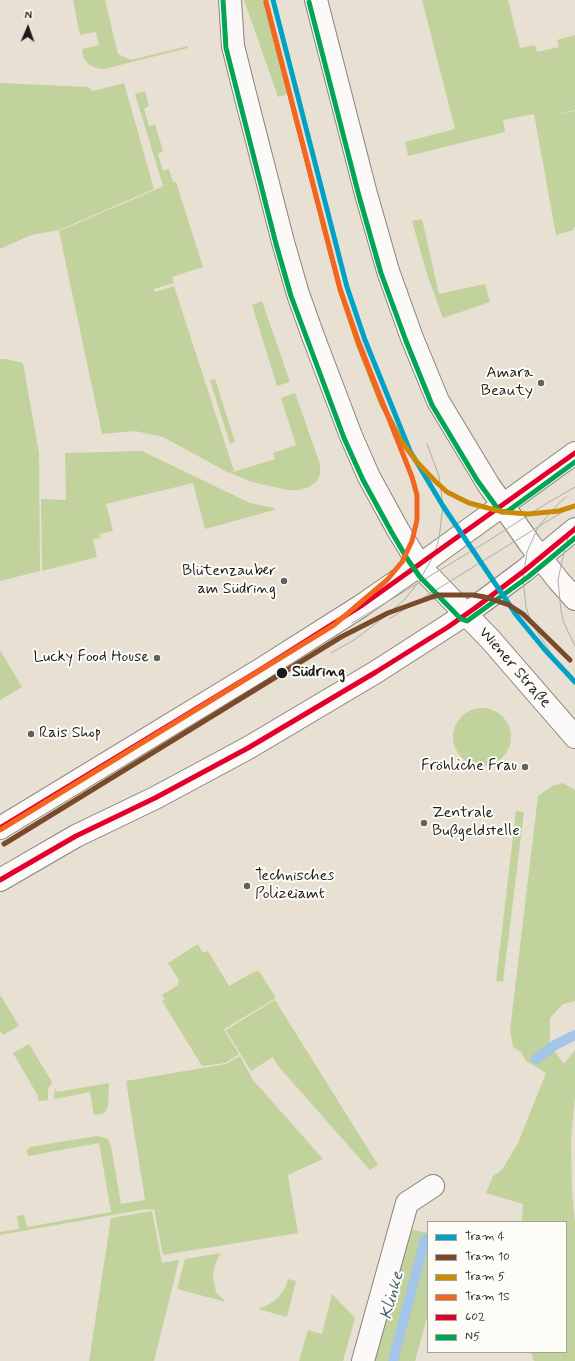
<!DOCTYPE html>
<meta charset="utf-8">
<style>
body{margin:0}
#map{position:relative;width:575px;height:1361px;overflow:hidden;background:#e8e0d2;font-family:Mynerve,sans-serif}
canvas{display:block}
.legend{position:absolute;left:427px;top:1221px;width:140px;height:132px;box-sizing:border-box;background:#fdfcf7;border:1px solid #a3a29f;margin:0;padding:5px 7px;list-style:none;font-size:12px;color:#1c1c1c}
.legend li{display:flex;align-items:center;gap:8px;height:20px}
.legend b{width:20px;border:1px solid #a3a29f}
.north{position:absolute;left:8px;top:8px;width:40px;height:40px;-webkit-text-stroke:3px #fdfcf7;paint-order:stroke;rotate:2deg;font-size:11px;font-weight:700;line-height:16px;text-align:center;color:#1c1c1c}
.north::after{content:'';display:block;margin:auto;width:14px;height:18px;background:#1c1c1c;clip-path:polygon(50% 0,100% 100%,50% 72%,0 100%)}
</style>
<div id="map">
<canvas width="575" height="1361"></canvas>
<ul class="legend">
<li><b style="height:5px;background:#01a2c5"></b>Tram 4</li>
<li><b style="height:5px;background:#7a4b2a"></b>Tram 10</li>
<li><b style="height:5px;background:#cb8a06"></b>Tram 5</li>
<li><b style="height:5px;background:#f26522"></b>Tram 1S</li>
<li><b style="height:5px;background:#e4002b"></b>602</li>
<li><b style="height:5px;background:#00a651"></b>N5</li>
</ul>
<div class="north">N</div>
</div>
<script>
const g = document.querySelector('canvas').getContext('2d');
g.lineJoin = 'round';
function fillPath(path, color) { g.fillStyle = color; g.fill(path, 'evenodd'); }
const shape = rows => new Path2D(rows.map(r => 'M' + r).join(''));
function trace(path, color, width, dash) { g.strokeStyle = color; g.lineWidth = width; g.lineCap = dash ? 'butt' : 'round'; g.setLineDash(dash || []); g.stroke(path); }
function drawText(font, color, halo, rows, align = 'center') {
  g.font = font + ' Mynerve,sans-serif'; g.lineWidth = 4; g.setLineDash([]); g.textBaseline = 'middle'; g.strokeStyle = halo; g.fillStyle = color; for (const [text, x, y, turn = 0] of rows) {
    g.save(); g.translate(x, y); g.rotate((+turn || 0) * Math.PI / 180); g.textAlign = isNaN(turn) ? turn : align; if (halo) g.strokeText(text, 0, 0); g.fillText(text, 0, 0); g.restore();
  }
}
const green = shape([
 [73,0,105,0,118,54,131,60,188,46,188,48,104,69,96,68,90,65,84,59,82,49,99,45,96,32,80,35],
 [244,0,264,0,287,94,278,97],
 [422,0,508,0,520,48,535,45,537,52,559,47,557,40,575,35,575,110,551,116,575,111,575,227,573,227,574,230,556,235,534,114,503,120,505,132,408,156,405,142,455,129],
 [0,83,88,87,93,91,124,83,154,189,59,230,31,235,0,249],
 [145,91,149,106,144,109,149,126,155,124,163,151,158,154,163,171,169,169,173,182,176,182,203,267,172,277,174,283,154,289,155,292,174,286,234,471,229,473,163,437,135,431,102,434,59,231,171,183,163,186,135,94],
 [422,219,439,294,485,284,490,302,443,318,427,274,412,221],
 [262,301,290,382,277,386,252,305],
 [0,359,6,359,23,363,39,453,40,571,0,581],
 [215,379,235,442,230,444,210,380],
 [295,393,320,464,320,475,316,482,309,487,299,490,288,490,252,482,230,473,275,459,273,453,296,445,281,398],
 [142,451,250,503,274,508,274,510,205,529,193,483,106,504,113,531,100,534,101,538,93,539,97,557,42,571,41,499,66,500,65,453],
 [0,650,22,687,0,700],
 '453 737a29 29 0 1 1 58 0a29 29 0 1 1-58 0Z',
 [563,783,575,790,575,1001,563,1004,550,1018,550,1045,564,1064,575,1050,575,1096,571,1141,572,1191,575,1223,575,1361,534,1361,531,1352,566,1352,566,1222,522,1222,523,1204,486,1193,493,1176,502,1170,518,1143,546,1073,526,1061,521,1052,513,1047,510,1030,538,796,552,786],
 [516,811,524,812,503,982,496,981],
 [198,944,203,953,208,951,229,986,254,972,259,971,276,998,224,1029,239,1054,225,1063,202,1066,162,1001,165,1000,162,995,178,985,179,980,168,963],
 [0,996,1,996,19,1026,3,1035,0,1031],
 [275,1000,378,1165,370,1170,278,1066,273,1057,251,1071,226,1030],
 [29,1044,52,1082,48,1089,48,1100,38,1101,38,1096,13,1053],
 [240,1056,253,1080,323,1159,288,1175,298,1233,163,1255,154,1209,147,1210,146,1209,0,1235,0,1232,19,1229,17,1216,24,1215,27,1227,111,1212,99,1143,28,1156,27,1150,30,1147,97,1136,105,1138,108,1139,111,1146,121,1204,145,1200,126,1081,226,1064],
 [109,1083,108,1107,106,1111,103,1114,94,1115,90,1092,54,1099,55,1088,57,1092],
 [152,1211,162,1263,179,1260,154,1361,89,1361,111,1218],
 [409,1229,428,1233,428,1314,415,1361,374,1361],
 [221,1253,215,1264,213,1277,216,1292,226,1302,177,1289,185,1259],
 [288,1279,296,1281,287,1317,258,1309,268,1305,278,1298,285,1288],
 [332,1294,355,1318,343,1361,299,1361,308,1330,322,1334]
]);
const stream = shape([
 [536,1059,555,1045,575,1035],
 [393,1361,425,1239]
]);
const minor = shape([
 [0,828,260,670,361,606,420,565],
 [0,880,76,836,155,798,248,748,376,672,466,614],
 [363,1361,407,1203,433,1186]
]);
const major = shape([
 [230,0,233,46,244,90,283,242,298,294,313,336,351,436,369,477,398,530,414,556,425,572,490,639,575,737],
 [316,0,366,194,388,271,412,338,438,401,488,484,530,544,558,580,575,599],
 [420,565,575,453],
 [466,614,524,571,575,529]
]);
const tram = shape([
 [566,497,558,504,538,527,527,552,523,578,526,607,531,622,548,649,568,675],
 [575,525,569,535,565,547,558,580,561,611,564,623,575,646],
 [389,619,575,504],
 [352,623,488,541,544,505,575,487],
 [331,653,354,640,383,618,404,600,418,583,434,555,439,538,443,506,439,476,427,444]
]);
const bus1 = shape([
 [0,828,260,670,361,606,575,453],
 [0,880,76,836,155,798,248,748,376,672,448,627,475,608,524,571,575,529]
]);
const bus2 = shape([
 [223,0,226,48,276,244,291,296,344,438,363,480,392,533,408,560,420,577,461,619,467,621,528,577,575,538],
 [309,2,359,196,381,273,406,341,432,405,477,480,498,509,502,512,508,511,575,462]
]);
const tram1 = shape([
 [273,0,347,287,365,340,410,451,443,506,517,616,545,650,575,682]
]);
const tram2 = shape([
 [4,844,341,637,388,613,432,597,439,595,473,595,485,597,509,605,523,614,570,660]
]);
const tram3 = shape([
 [266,2,340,289,358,343,382,404,400,439,416,461,435,481,447,492,469,503,503,512,528,514,559,511,575,506]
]);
const tram4 = shape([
 [0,830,334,625,387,580,402,562,412,541,417,520,417,495,412,477,359,343,340,289,266,2]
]);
const markers = [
 [541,383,4,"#63615c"],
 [284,581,4,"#63615c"],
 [157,658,4,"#63615c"],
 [282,673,6,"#1c1c1c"],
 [31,734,4,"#63615c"],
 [525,767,4,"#63615c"],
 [424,823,4,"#63615c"],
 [247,886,4,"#63615c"]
];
const poiNames = [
 ["Amara",533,374],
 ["Beauty",533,392],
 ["Blütenzauber",276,572],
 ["am Südring",276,590],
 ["Lucky Food House",149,658],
 ["Rais Shop",39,734,"left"],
 ["Fröhliche Frau",517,767],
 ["Zentrale",432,814,"left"],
 ["Bußgeldstelle",432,832,"left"],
 ["Technisches",255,877,"left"],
 ["Polizeiamt",255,895,"left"]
];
const streetNames = [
 ["Wiener Straße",514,668,49]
];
const stopNames = [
 ["Südring",292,673]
];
const waterNames = [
 ["Klinke",393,1296,-75]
];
fillPath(green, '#c2d29c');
trace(stream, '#a2c5e9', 10);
trace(minor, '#88847d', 24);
trace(major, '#88847d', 24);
trace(minor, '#fcfaf8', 22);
trace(major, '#fcfaf8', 22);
trace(tram, '#aeadab', 1);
trace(bus1, '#e4002b', 5);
trace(bus2, '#00a651', 5);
trace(tram1, '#01a2c5', 5);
trace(tram2, '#7a4b2a', 5);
trace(tram3, '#cb8a06', 5);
trace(tram4, '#f26522', 5);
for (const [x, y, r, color] of markers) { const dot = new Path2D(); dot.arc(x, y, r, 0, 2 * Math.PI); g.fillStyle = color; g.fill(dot); trace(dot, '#fdfcf7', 1.5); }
drawText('16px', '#1c1c1c', '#fdfcf7', poiNames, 'right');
drawText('16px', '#1c1c1c', '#fdfcf7', streetNames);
drawText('bold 16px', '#1c1c1c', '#fdfcf7', stopNames, 'left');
drawText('italic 17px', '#465b72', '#fdfcf7', waterNames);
</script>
